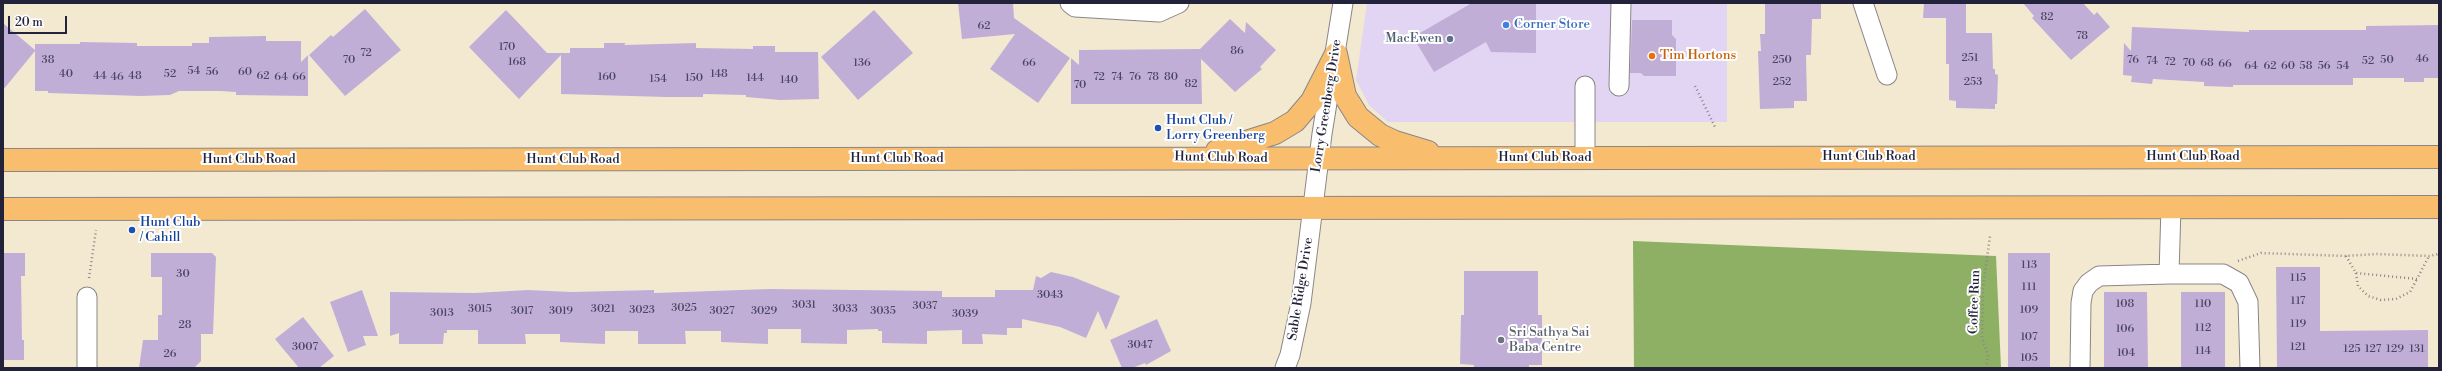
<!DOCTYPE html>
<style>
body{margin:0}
#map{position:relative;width:2442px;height:371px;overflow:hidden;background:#f3e9d1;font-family:"Libre Bodoni",serif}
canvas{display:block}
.frame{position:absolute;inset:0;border:4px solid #22223b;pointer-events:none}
.scale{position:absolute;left:8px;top:16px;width:59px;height:18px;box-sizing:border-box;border:2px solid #22223b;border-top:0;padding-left:5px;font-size:12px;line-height:14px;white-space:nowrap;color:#22223b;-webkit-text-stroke:3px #fff;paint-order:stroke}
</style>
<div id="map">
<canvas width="2442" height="371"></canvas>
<div class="frame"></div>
<div class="scale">20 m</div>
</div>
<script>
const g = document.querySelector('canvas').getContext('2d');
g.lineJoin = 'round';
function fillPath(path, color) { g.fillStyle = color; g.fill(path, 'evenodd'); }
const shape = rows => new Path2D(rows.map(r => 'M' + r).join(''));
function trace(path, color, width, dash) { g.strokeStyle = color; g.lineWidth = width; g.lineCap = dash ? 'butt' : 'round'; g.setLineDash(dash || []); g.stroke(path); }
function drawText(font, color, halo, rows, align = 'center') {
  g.font = font + ' "Libre Bodoni",serif'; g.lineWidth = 4; g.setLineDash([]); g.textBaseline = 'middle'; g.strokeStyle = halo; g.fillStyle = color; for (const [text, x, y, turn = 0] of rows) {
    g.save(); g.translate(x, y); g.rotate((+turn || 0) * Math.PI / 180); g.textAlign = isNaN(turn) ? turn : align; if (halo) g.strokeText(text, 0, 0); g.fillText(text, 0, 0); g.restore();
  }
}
const built = shape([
 [1367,3,1727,3,1727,122,1388,122,1369,105,1356,80]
]);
const forest = shape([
 [1633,241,1996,256,2001,368,1634,368]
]);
const building = shape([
 [958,3,1013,3,1014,18,1070,58,1038,103,990,69,1015,34,962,39],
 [1472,3,1536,3,1536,53,1491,52,1486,42,1434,72,1413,37],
 [1765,3,1821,3,1821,19,1812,19,1811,55,1806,55,1807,101,1794,101,1794,108,1760,109,1758,51,1761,51,1760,34,1765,34],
 [1924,3,1966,3,1966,33,1992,33,1993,69,1995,69,1995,74,1998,75,1997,104,1995,104,1995,109,1956,108,1956,101,1949,100,1949,64,1946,64,1946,18,1923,18],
 [2023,3,2083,3,2094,15,2097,12,2110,27,2071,60,2032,18,2034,16],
 [365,9,401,50,345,96,309,55,331,35,333,37],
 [506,10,547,53,570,53,570,48,604,48,604,43,626,43,624,45,696,43,696,48,753,49,753,46,775,46,775,52,818,52,819,99,780,100,746,97,746,95,703,94,703,97,666,97,561,94,561,55,519,99,469,47],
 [874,10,913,53,858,100,821,57],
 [1230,19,1245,33,1246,22,1276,50,1260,67,1262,69,1235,92,1201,59,1202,104,1071,104,1071,58,1079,65,1079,50,1200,49],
 [1632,20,1672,20,1672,35,1676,39,1676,76,1644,76,1641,73,1630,73],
 [3,23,35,50,35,44,80,44,80,42,137,43,137,46,192,46,192,43,209,43,209,37,266,36,266,41,301,41,301,62,308,55,308,96,236,95,236,92,220,91,179,91,170,95,141,96,48,93,48,91,35,91,35,51,3,90],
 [2439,25,2439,78,2424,78,2424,82,2404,82,2404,78,2353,78,2353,85,2233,85,2233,87,2204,86,2204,82,2153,79,2152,84,2131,82,2132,76,2123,75,2124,43,2131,51,2132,27,2249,32,2249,30,2366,30,2366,26],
 [3,253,25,253,25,276,21,276,22,340,24,340,24,360,3,360],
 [151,253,212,253,216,257,213,334,201,334,201,361,194,368,139,368,143,340,158,340,158,315,162,315,162,277,151,277],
 [2008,253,2050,253,2050,368,2008,368],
 [2276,267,2320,267,2320,331,2428,330,2428,368,2277,368],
 [1464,271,1538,271,1538,315,1542,315,1542,365,1529,365,1529,368,1474,368,1474,365,1460,364,1461,315,1464,315],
 [1051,272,1073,277,1120,296,1106,330,1098,311,1086,338,1060,327,1022,319,1022,328,1007,328,1007,335,982,334,983,344,962,344,962,330,927,331,927,344,882,343,882,331,878,331,878,329,847,330,847,344,801,343,801,329,768,329,768,344,721,342,721,331,685,331,686,344,638,344,638,331,605,331,605,344,560,342,560,334,525,334,526,344,478,344,478,330,447,330,447,333,444,333,443,344,399,344,399,333,390,336,390,292,475,293,528,290,571,292,654,290,654,293,770,289,942,291,942,297,995,297,995,290,1033,290,1036,276,1041,278],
 [362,290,378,336,363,336,366,345,348,352,330,302],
 [2104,292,2147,292,2148,368,2104,368],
 [2181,292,2225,292,2225,368,2181,368],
 [303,317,334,356,319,368,299,368,275,339],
 [1157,319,1171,351,1146,365,1145,363,1132,368,1122,368,1110,340]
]);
const path = shape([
 [1695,86,1716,129],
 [2346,256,2356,273,2417,279,2429,256],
 [2238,261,2261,253,2346,256,2377,254,2429,256,2439,254],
 [2356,273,2358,286,2368,296,2381,300,2396,299,2410,292,2417,279],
 [89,278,96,230],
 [1986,368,1988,355,1982,338,1983,288,1990,236]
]);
const minor = shape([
 [1070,3,1075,7,1159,12,1179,3],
 [1863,3,1887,75],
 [1619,86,1621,3],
 [1585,157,1585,86],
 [2169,274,2171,207],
 [87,297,87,368],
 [1285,368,1290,355,1301,303,1322,134,1343,3],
 [2080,368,2081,303,2083,291,2089,283,2099,276,2169,274,2223,274,2239,283,2248,302,2250,368]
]);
const major = shape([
 [1336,54,1345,96,1358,117,1380,135,1395,142,1428,152],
 [1217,151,1275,133,1295,121,1312,101,1336,54],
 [3,160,2439,157],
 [3,209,2439,207]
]);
const markers = [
 [1506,25,4,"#3f7fe0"],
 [1450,39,4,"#5c6f8a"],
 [1652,56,4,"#e8710a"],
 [1158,128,4,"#1a4fb4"],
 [132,230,4,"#1a4fb4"],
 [1501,340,4,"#6b7280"]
];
const numberNames = [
 ["82",2047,17],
 ["62",984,26],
 ["78",2082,36],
 ["170",507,47],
 ["86",1237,51],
 ["72",366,53],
 ["251",1970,58],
 ["46",2422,59],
 ["38",48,60],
 ["70",349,60],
 ["250",1782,60],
 ["76",2133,60],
 ["50",2387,60],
 ["74",2152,61],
 ["52",2368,61],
 ["168",517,62],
 ["72",2170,62],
 ["136",862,63],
 ["66",1029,63],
 ["70",2189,63],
 ["68",2207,63],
 ["66",2225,64],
 ["64",2251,66],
 ["62",2270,66],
 ["60",2288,66],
 ["58",2306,66],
 ["56",2324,66],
 ["54",2343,66],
 ["54",194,71],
 ["56",212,72],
 ["60",245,72],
 ["40",66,74],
 ["52",170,74],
 ["148",719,74],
 ["44",100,76],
 ["48",135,76],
 ["62",263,76],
 ["46",117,77],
 ["64",281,77],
 ["66",299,77],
 ["160",607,77],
 ["72",1099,77],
 ["74",1117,77],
 ["76",1135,77],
 ["78",1153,77],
 ["80",1171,77],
 ["150",694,78],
 ["144",755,78],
 ["154",658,79],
 ["140",789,80],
 ["252",1782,82],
 ["253",1973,82],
 ["82",1191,84],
 ["70",1080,85],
 ["113",2029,265],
 ["30",183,274],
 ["115",2298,278],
 ["111",2029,287],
 ["3043",1050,295],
 ["117",2298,301],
 ["108",2125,304],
 ["110",2203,304],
 ["3031",804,305],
 ["3037",925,306],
 ["3025",684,308],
 ["3015",480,309],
 ["3021",603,309],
 ["3033",845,309],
 ["3023",642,310],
 ["109",2029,310],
 ["3017",522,311],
 ["3019",561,311],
 ["3027",722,311],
 ["3029",764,311],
 ["3035",883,311],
 ["3013",442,313],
 ["3039",965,314],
 ["119",2298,324],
 ["28",185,325],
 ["112",2203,328],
 ["106",2125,329],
 ["107",2029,337],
 ["3047",1140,345],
 ["3007",305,347],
 ["121",2298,347],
 ["125",2352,349],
 ["127",2373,349],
 ["129",2395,349],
 ["131",2417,349],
 ["114",2203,351],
 ["104",2126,353],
 ["26",170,354],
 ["105",2029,358]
];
const shopNames = [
 ["Corner Store",1514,25]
];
const serviceNames = [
 ["MacEwen",1442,39]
];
const foodNames = [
 ["Tim Hortons",1660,56]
];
const streetNames = [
 ["Lorry Greenberg Drive",1327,106,-81],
 ["Hunt Club Road",1869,157],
 ["Hunt Club Road",2193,157],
 ["Hunt Club Road",1221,158,1],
 ["Hunt Club Road",1545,158],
 ["Hunt Club Road",897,159],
 ["Hunt Club Road",249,160],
 ["Hunt Club Road",573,160],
 ["Sable Ridge Drive",1301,289,-81],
 ["Coffee Run",1975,302,-88]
];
const transitNames = [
 ["Hunt Club /",1166,121],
 ["Lorry Greenberg",1166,136],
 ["Hunt Club",140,223],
 ["/ Cahill",140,238]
];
const worshipNames = [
 ["Sri Sathya Sai",1509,333],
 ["Baba Centre",1509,348]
];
fillPath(built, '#e2d4f3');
fillPath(forest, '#8db065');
fillPath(building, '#c1aed7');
trace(minor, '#8a8686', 21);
trace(major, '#8a8686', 24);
trace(path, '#8a8686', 2.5, [1, 3]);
trace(minor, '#fff', 19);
trace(major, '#f9be6d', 22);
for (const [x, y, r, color] of markers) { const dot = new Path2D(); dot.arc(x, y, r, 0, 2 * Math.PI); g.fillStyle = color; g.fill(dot); trace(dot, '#fff', 1.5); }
drawText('11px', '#4a4562', null, numberNames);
drawText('13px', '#366cbe', '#fff', shopNames, 'left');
drawText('13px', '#4e5e75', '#fff', serviceNames, 'right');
drawText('13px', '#c56008', '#fff', foodNames, 'left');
drawText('13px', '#22223b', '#fff', streetNames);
drawText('13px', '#164399', '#fff', transitNames, 'left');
drawText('13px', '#5b616d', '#fff', worshipNames, 'left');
</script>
